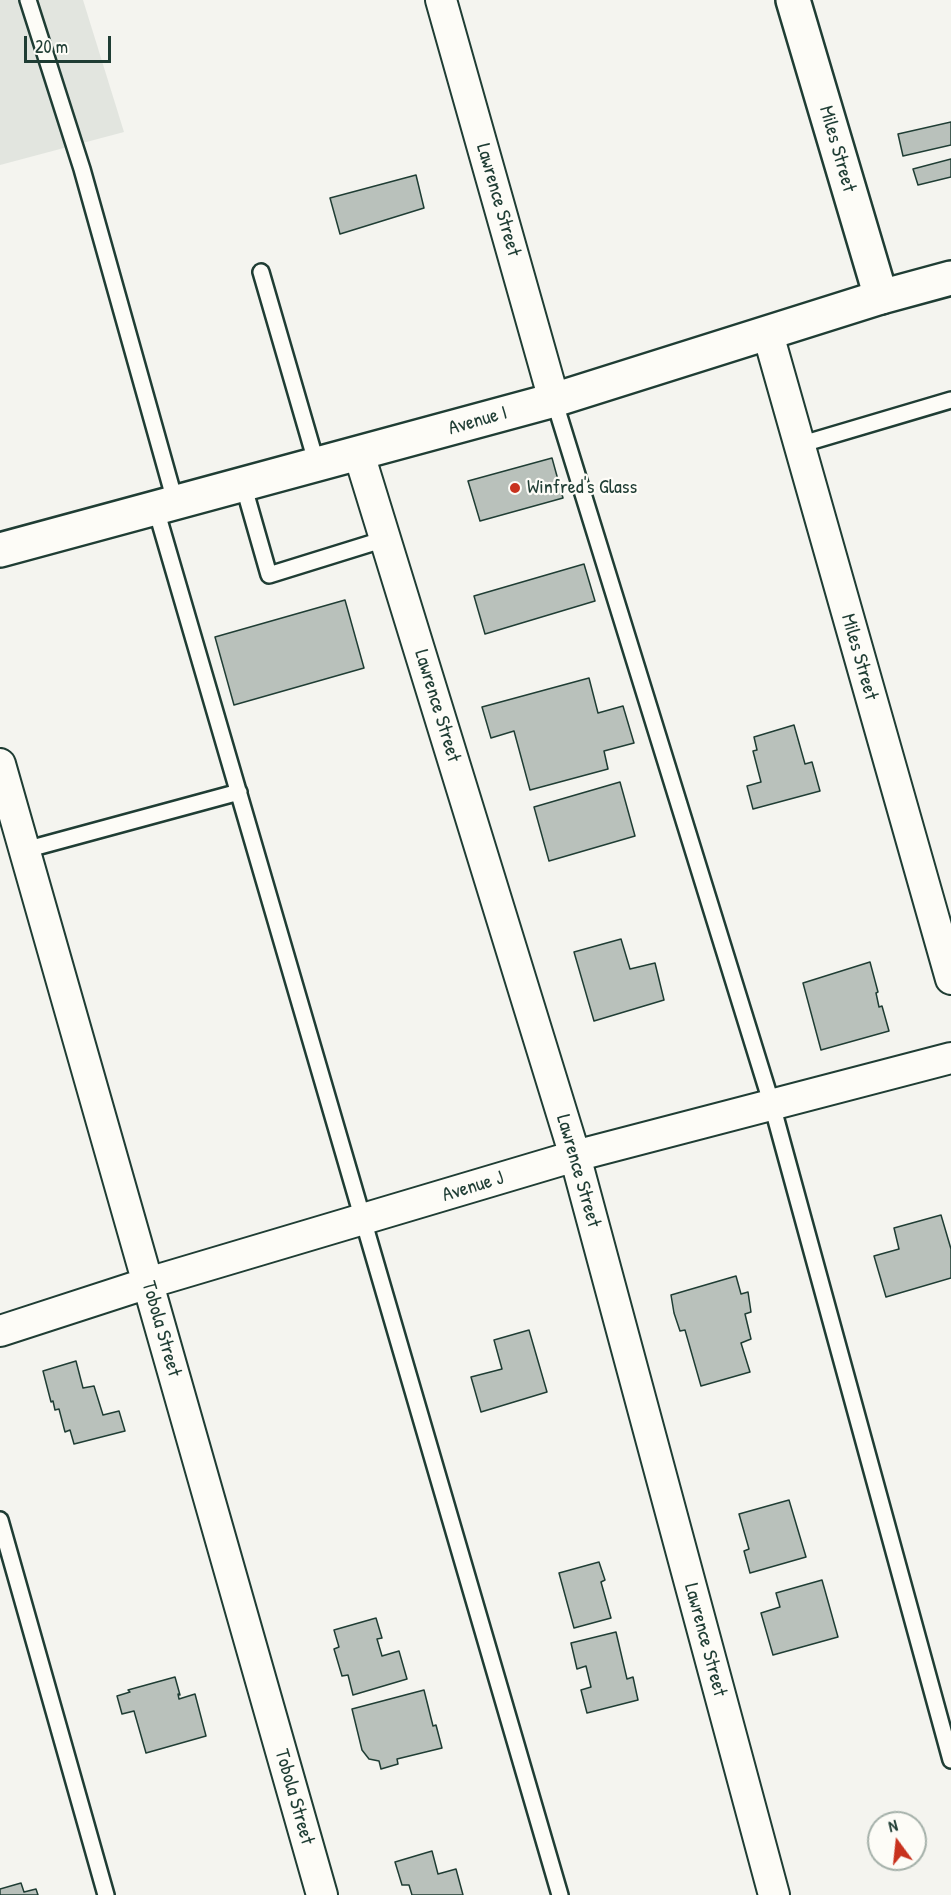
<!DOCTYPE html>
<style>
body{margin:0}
#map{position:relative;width:951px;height:1895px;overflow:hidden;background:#f4f4ef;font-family:"Patrick Hand",sans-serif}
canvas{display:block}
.north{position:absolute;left:867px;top:1811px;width:60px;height:60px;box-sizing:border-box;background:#fdfcf7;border:2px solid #a4b0a9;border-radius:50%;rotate:345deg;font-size:16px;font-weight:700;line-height:24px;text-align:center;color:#1f3d34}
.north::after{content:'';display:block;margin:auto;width:21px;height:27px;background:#c8321e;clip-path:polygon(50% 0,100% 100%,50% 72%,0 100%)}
.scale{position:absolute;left:24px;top:36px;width:87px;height:27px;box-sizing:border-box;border:3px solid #1f3d34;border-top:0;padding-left:8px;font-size:18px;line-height:21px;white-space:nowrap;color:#1f3d34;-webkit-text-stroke:4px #fdfcf7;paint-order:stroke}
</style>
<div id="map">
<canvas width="951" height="1895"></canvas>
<div class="north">N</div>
<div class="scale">20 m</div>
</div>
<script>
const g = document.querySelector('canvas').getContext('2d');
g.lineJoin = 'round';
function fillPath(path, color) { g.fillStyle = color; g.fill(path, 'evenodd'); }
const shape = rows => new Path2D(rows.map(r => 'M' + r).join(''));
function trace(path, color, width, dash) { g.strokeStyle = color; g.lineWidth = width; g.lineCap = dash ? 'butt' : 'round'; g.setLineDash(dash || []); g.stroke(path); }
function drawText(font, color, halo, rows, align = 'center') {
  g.font = font + ' "Patrick Hand",sans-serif'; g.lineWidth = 4.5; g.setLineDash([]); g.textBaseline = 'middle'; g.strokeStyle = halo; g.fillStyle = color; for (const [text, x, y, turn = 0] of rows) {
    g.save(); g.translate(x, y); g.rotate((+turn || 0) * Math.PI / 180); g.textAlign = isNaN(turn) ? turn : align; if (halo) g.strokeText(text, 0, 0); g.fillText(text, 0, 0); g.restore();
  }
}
const built = shape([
 [0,0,83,0,124,132,0,165]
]);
const building = shape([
 [951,122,951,145,903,156,898,134,951,122],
 [951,159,951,177,918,185,913,169,951,159],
 [416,175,424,208,340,234,330,198,416,175],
 [552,458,563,498,480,521,468,481,552,458],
 [584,564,595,601,485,634,474,596,584,564],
 [345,600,364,668,234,705,215,637,345,600],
 [589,678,598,713,623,706,634,743,604,751,608,769,530,790,514,731,491,738,482,707,589,678],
 [794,725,805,764,812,762,820,791,753,809,747,786,761,782,753,751,757,750,754,737,794,725],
 [620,782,635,836,549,861,534,807,620,782],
 [621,939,630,969,655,963,664,1000,594,1021,574,952,621,939],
 [870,962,878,992,876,993,879,1007,882,1006,889,1031,821,1050,803,983,870,962],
 [941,1215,951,1249,951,1278,886,1297,874,1256,899,1249,894,1228,941,1215],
 [736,1276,741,1294,748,1292,751,1312,745,1314,751,1339,741,1343,750,1372,701,1386,685,1330,680,1331,674,1313,671,1295,736,1276],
 [529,1330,547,1392,481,1412,471,1377,502,1369,494,1340,529,1330],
 [76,1361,83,1388,94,1386,103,1415,119,1411,125,1431,74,1444,70,1430,65,1432,59,1409,55,1410,53,1401,51,1402,43,1371,76,1361],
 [789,1500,806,1557,750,1573,744,1551,749,1549,739,1514,789,1500],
 [599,1562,605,1580,601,1582,611,1618,574,1628,559,1573,599,1562],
 [822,1580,838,1637,773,1655,761,1613,780,1607,776,1593,822,1580],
 [376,1618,382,1638,377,1639,382,1656,399,1651,407,1679,353,1695,348,1675,342,1676,334,1649,339,1647,334,1630,376,1618],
 [616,1632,627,1679,633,1677,638,1700,587,1713,581,1690,591,1687,586,1666,577,1669,571,1643,616,1632],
 [175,1677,180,1695,178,1694,179,1699,195,1694,206,1736,146,1753,134,1711,122,1714,117,1696,130,1692,128,1690,175,1677],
 [424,1690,433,1726,436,1725,442,1748,397,1759,398,1764,381,1769,379,1761,369,1759,362,1750,352,1709,424,1690],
 [432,1851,438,1874,456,1869,463,1895,412,1895,409,1885,402,1885,395,1862,432,1851],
 [21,1883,24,1892,36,1889,38,1895,0,1895,0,1889,21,1883]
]);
const service = shape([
 [28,0,82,169,175,501],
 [261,272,317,465],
 [554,400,772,1105,951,1760],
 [799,445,951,400],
 [243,484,269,575,385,539],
 [155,506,560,1895],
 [25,850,239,792],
 [0,1520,106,1895]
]);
const minor = shape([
 [441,0,554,400],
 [768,334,951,979],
 [359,454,575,1156,774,1895],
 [0,764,322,1895],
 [0,1331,148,1283,575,1156,951,1058]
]);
const tertiary = shape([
 [793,0,881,297]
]);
const secondary = shape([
 [0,550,554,400,881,297,951,278]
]);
const markers = [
 [515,488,6,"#c8321e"]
];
const streetNames = [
 ["Miles Street",837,149,74],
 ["Lawrence Street",498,200,74],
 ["Avenue I",478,421,-16],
 ["Miles Street",859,657,74],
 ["Lawrence Street",437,706,73],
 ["Lawrence Street",578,1171,74],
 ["Avenue J",473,1187,-17],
 ["Tobola Street",161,1329,74],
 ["Lawrence Street",705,1640,75],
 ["Tobola Street",294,1797,74]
];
const poiNames = [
 ["Winfred's Glass",527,488]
];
fillPath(built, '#e2e5df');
fillPath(building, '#b9c1bb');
trace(building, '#1f3d34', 1.5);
trace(service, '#1f3d34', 20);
trace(minor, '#1f3d34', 34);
trace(tertiary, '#1f3d34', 38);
trace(secondary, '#1f3d34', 38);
trace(service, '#fdfcf7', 15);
trace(minor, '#fdfcf7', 30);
trace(tertiary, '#fdfcf7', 33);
trace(secondary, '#fdfcf7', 33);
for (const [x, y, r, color] of markers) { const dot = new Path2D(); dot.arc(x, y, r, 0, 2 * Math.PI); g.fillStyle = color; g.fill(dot); trace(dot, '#fdfcf7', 2); }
drawText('20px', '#1f3d34', '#fdfcf7', streetNames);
drawText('20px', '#1f3d34', '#fdfcf7', poiNames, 'left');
</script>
